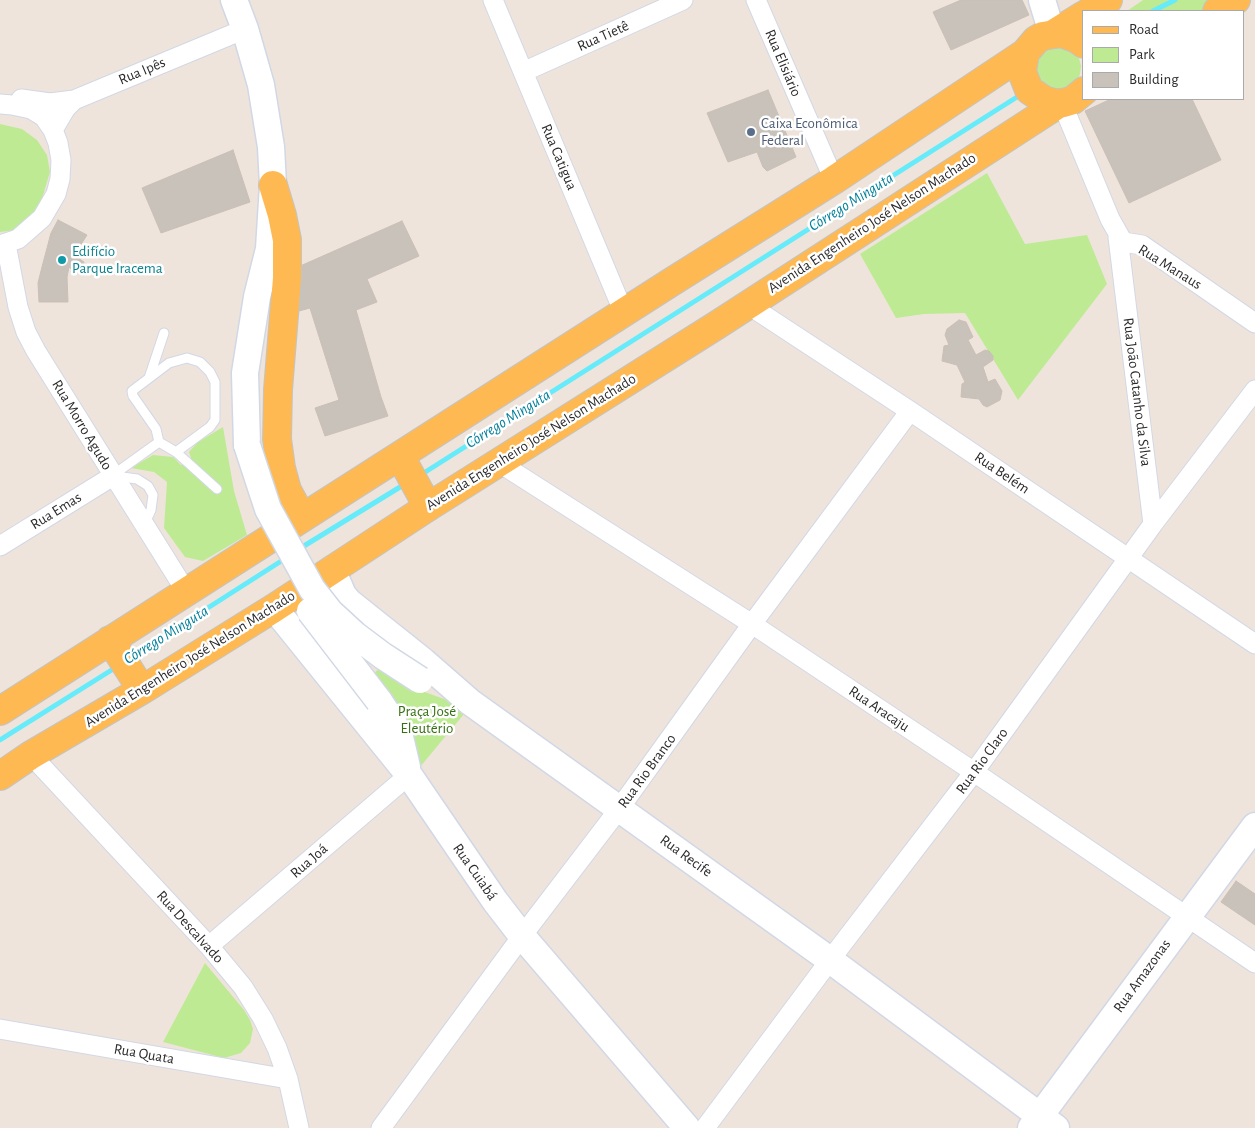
<!DOCTYPE html>
<meta charset="utf-8">
<style>
body{margin:0}
#map{position:relative;width:1255px;height:1128px;overflow:hidden;background:#eee4dc;font-family:"Alegreya Sans",sans-serif}
canvas{display:block}
.legend{position:absolute;left:1082px;top:10px;width:162px;height:90px;box-sizing:border-box;background:#fff;border:1px solid #aaa;margin:0;padding:6px 9px;list-style:none;font-size:15px;color:#2b2b2b}
.legend li{display:flex;align-items:center;gap:10px;height:25px}
.legend b{width:25px;border:1px solid #aaa}
</style>
<div id="map">
<canvas width="1255" height="1128"></canvas>
<ul class="legend">
<li><b style="height:6px;background:#feb952"></b>Road</li>
<li><b style="height:14px;background:#bfea94"></b>Park</li>
<li><b style="height:14px;background:#c9c2bb"></b>Building</li>
</ul>
</div>
<script>
const g = document.querySelector('canvas').getContext('2d');
g.lineJoin = 'round';
function fillPath(path, color) { g.fillStyle = color; g.fill(path, 'evenodd'); }
const shape = rows => new Path2D(rows.map(r => 'M' + r).join(''));
function trace(path, color, width, dash) { g.strokeStyle = color; g.lineWidth = width; g.lineCap = dash ? 'butt' : 'round'; g.setLineDash(dash || []); g.stroke(path); }
function drawText(font, color, halo, rows, align = 'center') {
  g.font = font + ' "Alegreya Sans",sans-serif'; g.lineWidth = 5; g.setLineDash([]); g.textBaseline = 'middle'; g.strokeStyle = halo; g.fillStyle = color; for (const [text, x, y, turn = 0] of rows) {
    g.save(); g.translate(x, y); g.rotate((+turn || 0) * Math.PI / 180); g.textAlign = isNaN(turn) ? turn : align; if (halo) g.strokeText(text, 0, 0); g.fillText(text, 0, 0); g.restore();
  }
}
const green = shape([
 [1143,0,1223,0,1201,11,1127,11],
 [1053,43,1074,51,1079,58,1081,66,1080,74,1077,82,1064,91,1043,89,1032,62],
 [0,124,22,129,37,140,47,155,50,172,38,212,16,230,0,232],
 [987,173,1025,244,1087,235,1107,284,1018,400,965,313,924,314,896,318,860,254],
 [223,427,234,491,247,535,203,561,185,557,164,528,167,482,154,472,131,468,153,455,173,457,181,465,191,458,189,452,198,442],
 [379,668,422,691,469,708,420,767,399,719,370,678],
 [205,963,244,1010,250,1020,253,1029,250,1043,241,1053,224,1058,163,1042]
]);
const stream = shape([
 [1153,11,1175,0],
 [419,476,1017,97],
 [299,549,405,484],
 [131,657,286,558],
 [0,740,118,666]
]);
const building = shape([
 [961,0,1022,0,1029,15,951,50,933,12,961,0],
 [768,90,796,157,767,171,763,167,757,152,728,162,707,113,768,90],
 [1111,99,1192,99,1221,160,1129,203,1085,111,1111,99],
 [233,150,250,202,161,233,142,188,233,150],
 [58,220,87,235,73,257,78,258,84,262,83,267,80,270,74,271,69,267,67,277,68,302,39,302,38,283,42,267,51,233,58,220],
 [402,221,419,256,367,279,377,302,356,310,381,397,388,416,325,436,315,408,339,400,310,308,299,311,298,267,402,221],
 [959,320,966,322,973,337,968,340,976,355,985,350,989,351,993,356,993,360,983,367,988,382,995,379,1002,391,1000,400,987,407,983,405,979,399,961,397,962,384,965,382,957,365,942,361,944,346,949,345,945,335,947,329,959,320],
 [1236,881,1255,894,1255,925,1221,902,1236,881]
]);
const lane = shape([
 [149,378,164,333],
 [176,452,217,489],
 [113,475,159,442,176,452,210,427,215,420,215,382,210,372,200,362,187,358,169,363,132,391,133,396,156,429,159,442],
 [115,476,137,479,148,486,153,495,151,510,144,525]
]);
const street = shape([
 [493,0,624,313],
 [756,0,834,180],
 [523,72,683,0],
 [21,99,50,103,74,100],
 [1062,103,1110,219,1123,242],
 [0,104,12,105,31,109,44,117,53,130,58,143,61,160,60,179,56,194,42,218,18,239,0,245],
 [53,130,66,108,74,100,245,29],
 [1123,242,1118,237,1153,524],
 [1123,242,1142,245,1255,323],
 [6,244,18,307,26,332,36,351,187,593],
 [747,304,910,411,1255,644],
 [498,462,752,624,974,772,1255,963],
 [0,546,113,476],
 [31,755,209,946,243,987,263,1019,277,1048,288,1079,299,1128],
 [209,946,409,775],
 [0,1029,288,1079],
 [381,1128,522,936,619,809,752,624,910,411],
 [705,1128,830,960,974,772,1153,524,1255,390]
]);
const secondary = shape([
 [234,0,245,29,261,85,271,147,273,185,269,249,257,297,245,373,247,445],
 [1042,0,1052,33],
 [332,569,343,595,349,602,423,661,470,702,830,960,1056,1128],
 [274,608,409,775,495,901,522,936,687,1128],
 [379,701,392,720,400,737,407,767],
 [1031,1128,1255,826]
]);
const primary = shape([
 [1090,11,1108,0],
 [1217,11,1236,0],
 [1055,33,1084,15],
 [1084,44,1077,39,1061,33,1043,36,1036,40,1025,53,1022,72,1029,90,1044,100,1054,103,1063,103,1073,100,1084,91],
 [273,185,282,215,287,240,287,278,278,390,277,439,281,468,287,490,302,518],
 [400,456,428,507],
 [110,640,142,690],
 [0,711,673,281,834,180,1025,53],
 [0,776,31,755,142,690,274,608,428,507,717,325,1060,103]
]);
const secondaryBridge = shape([
 [247,445,268,509,312,589,330,612,355,635,383,656,420,680],
 [310,611,379,701]
]);
const markers = [
 [751,132,5,"#5c6f8a"],
 [62,260,5,"#0f9aa8"]
];
const streetNames = [
 ["Rua Tietê",603,36,-24],
 ["Rua Elisiário",783,63,67],
 ["Rua Ipês",142,71,-23],
 ["Rua Catigua",559,157,67],
 ["Avenida Engenheiro José Nelson Machado",872,223,-33],
 ["Rua Manaus",1170,267,32],
 ["Rua João Catanho da Silva",1137,392,83],
 ["Rua Morro Agudo",82,425,59],
 ["Avenida Engenheiro José Nelson Machado",531,442,-32],
 ["Rua Belém",1002,473,34],
 ["Rua Emas",56,511,-32],
 ["Avenida Engenheiro José Nelson Machado",190,659,-32],
 ["Rua Aracaju",879,709,34],
 ["Rua Rio Claro",982,761,-54],
 ["Rua Rio Branco",647,771,-54],
 ["Rua Recife",686,856,36],
 ["Rua Joá",309,861,-41],
 ["Rua Cuiabá",475,872,55],
 ["Rua Descalvado",190,927,48],
 ["Rua Amazonas",1142,976,-54],
 ["Rua Quata",144,1054,10]
];
const serviceNames = [
 ["Caixa Econômica",761,123],
 ["Federal",761,140]
];
const cultureNames = [
 ["Edifício",72,251],
 ["Parque Iracema",72,268]
];
const parkNames = [
 ["Praça José",427,711],
 ["Eleutério",427,728]
];
const waterNames = [
 ["Córrego Minguta",851,202,-32],
 ["Córrego Minguta",508,419,-32],
 ["Córrego Minguta",166,635,-32]
];
fillPath(green, '#bfea94');
trace(stream, '#66ebfa', 5);
fillPath(building, '#c9c2bb');
trace(building, '#cabfb5', 1);
trace(lane, '#d1d8e5', 11);
trace(street, '#d1d8e5', 21);
trace(secondary, '#d1d8e5', 29);
trace(primary, '#c4c4c4', 30);
trace(lane, '#fff', 9);
trace(street, '#fff', 19);
trace(secondary, '#fff', 26);
trace(primary, '#feb952', 28);
trace(secondaryBridge, '#d1d8e5', 29, []);
trace(secondaryBridge, '#fff', 26);
for (const [x, y, r, color] of markers) { const dot = new Path2D(); dot.arc(x, y, r, 0, 2 * Math.PI); g.fillStyle = color; g.fill(dot); trace(dot, '#fff', 2); }
drawText('15px', '#2b2b2b', '#fff', streetNames);
drawText('15px', '#4e5e75', '#fff', serviceNames, 'left');
drawText('15px', '#0d838f', '#fff', cultureNames, 'left');
drawText('15px', '#367013', '#fff', parkNames);
drawText('italic 16px', '#03809b', '#fff', waterNames);
</script>
